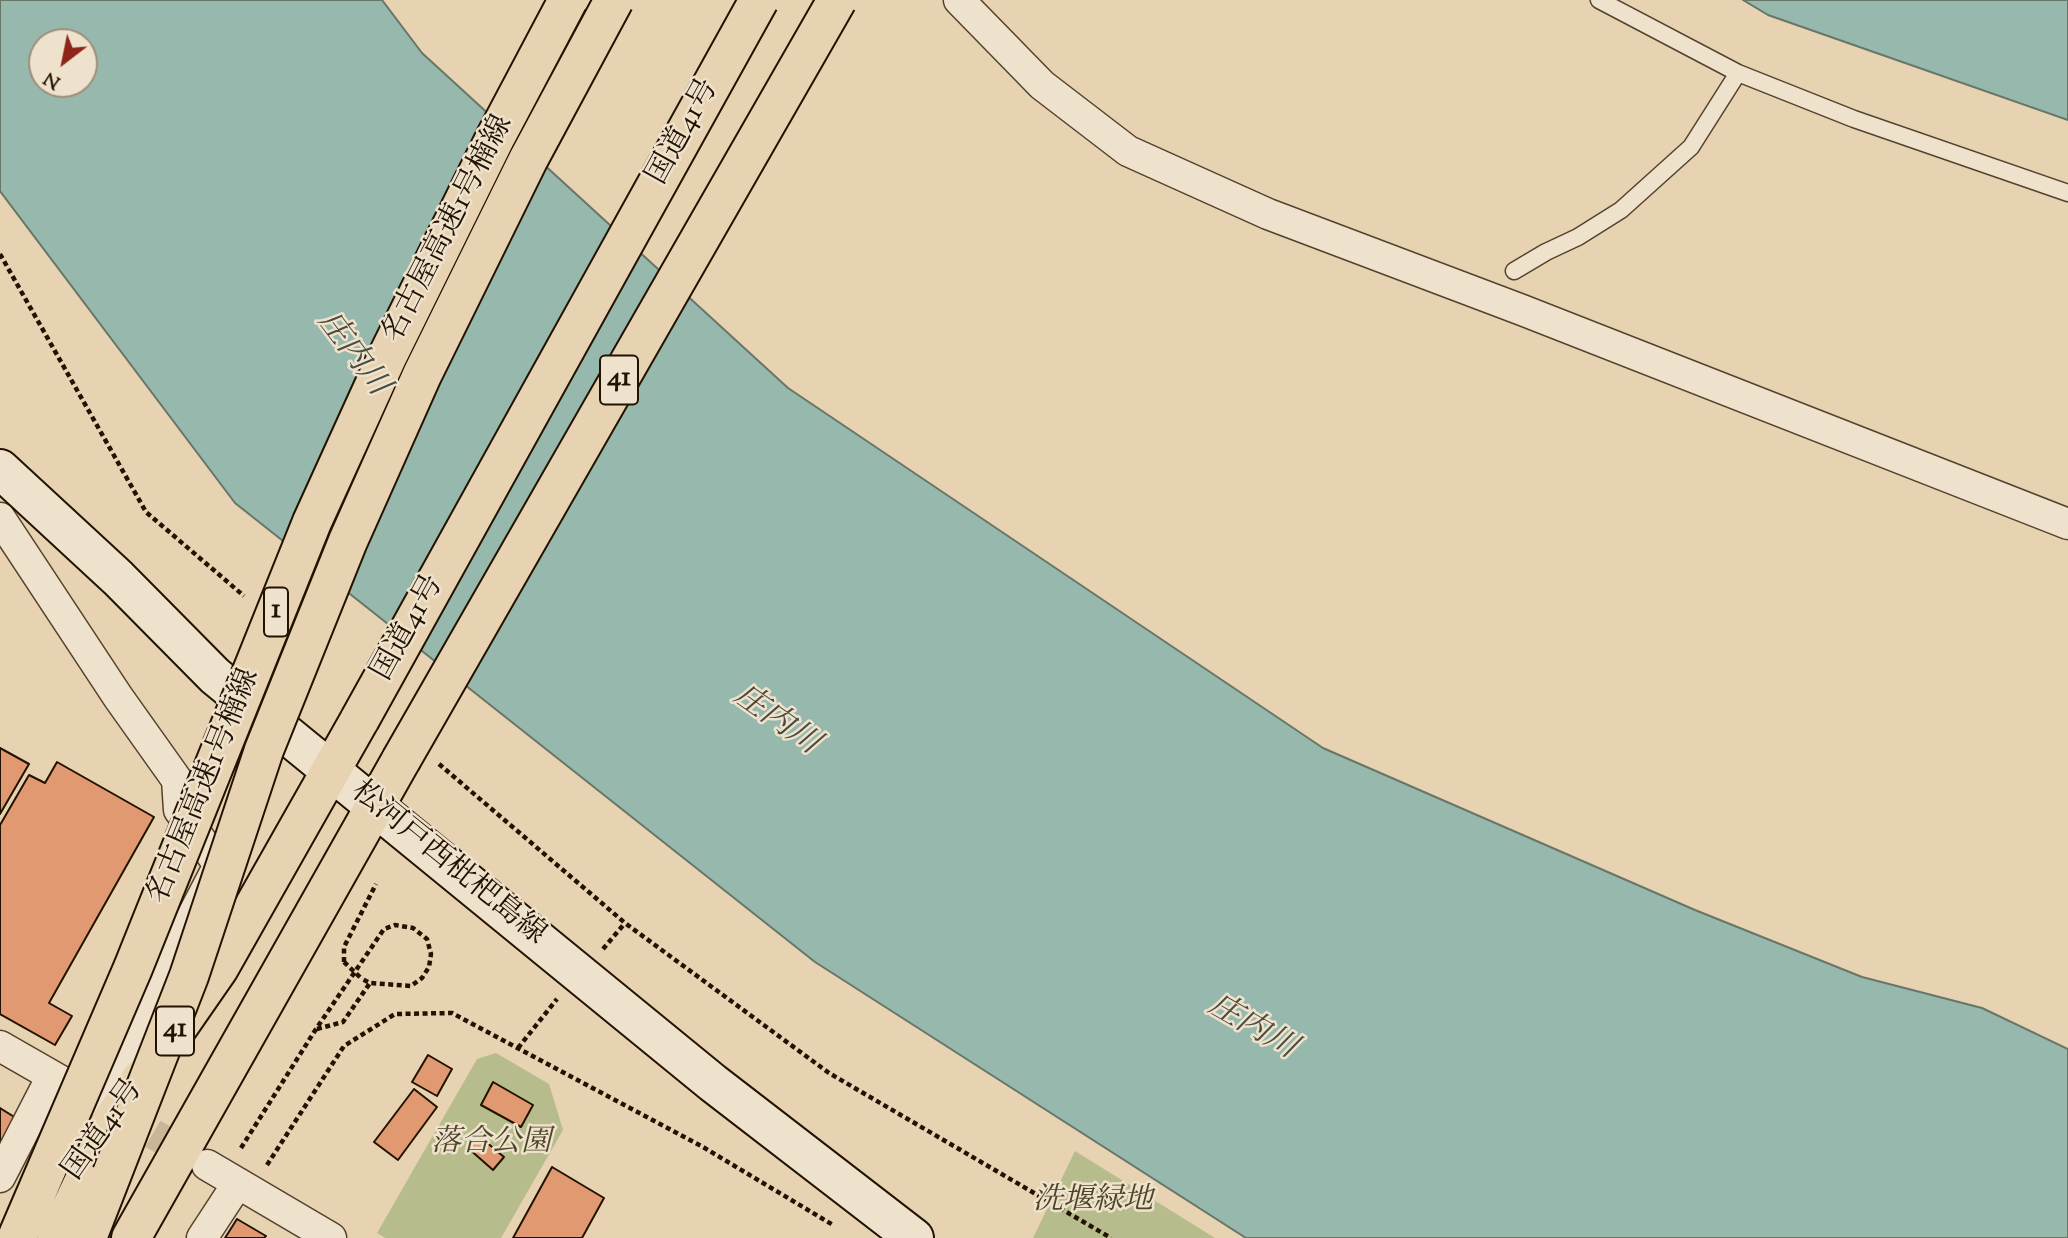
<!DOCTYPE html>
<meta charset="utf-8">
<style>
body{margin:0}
#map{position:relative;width:2068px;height:1238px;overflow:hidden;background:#e7d2b2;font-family:"Sorts Mill Goudy",serif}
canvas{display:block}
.north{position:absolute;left:28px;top:28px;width:70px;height:70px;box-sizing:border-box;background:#efe2cd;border:2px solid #9d8f7b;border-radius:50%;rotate:212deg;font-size:19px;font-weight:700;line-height:28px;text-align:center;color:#221200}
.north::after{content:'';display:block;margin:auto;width:24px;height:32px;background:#8f2418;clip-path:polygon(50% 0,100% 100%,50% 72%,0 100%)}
</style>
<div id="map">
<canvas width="2068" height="1238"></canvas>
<div class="north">N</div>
</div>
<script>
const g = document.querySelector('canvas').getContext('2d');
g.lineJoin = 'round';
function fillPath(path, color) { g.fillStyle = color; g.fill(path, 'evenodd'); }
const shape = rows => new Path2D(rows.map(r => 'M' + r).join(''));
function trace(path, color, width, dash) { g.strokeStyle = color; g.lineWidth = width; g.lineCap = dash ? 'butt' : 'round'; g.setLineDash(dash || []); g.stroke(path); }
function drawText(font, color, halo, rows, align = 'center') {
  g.font = font + ' "Sorts Mill Goudy","Noto Serif JP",serif'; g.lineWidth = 5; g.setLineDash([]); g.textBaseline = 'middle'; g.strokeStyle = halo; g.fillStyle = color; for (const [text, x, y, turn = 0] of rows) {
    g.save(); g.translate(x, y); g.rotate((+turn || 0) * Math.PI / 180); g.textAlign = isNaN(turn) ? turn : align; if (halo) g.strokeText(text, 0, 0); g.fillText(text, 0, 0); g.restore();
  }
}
const green = shape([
 [496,1053,549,1084,563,1130,501,1238,385,1238,377,1233,477,1059],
 [1075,1151,1215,1238,1033,1238]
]);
const water = shape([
 [0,0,382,0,422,53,788,388,1323,748,1695,910,1862,977,1982,1008,2068,1049,2068,1238,1246,1238,815,962,235,503,0,191,0,0],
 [42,42,84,42,84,84,42,84,42,42],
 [1743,0,2068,0,2068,120,1768,15,1743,0]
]);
const building = shape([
 [0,748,29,764,0,814,0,748],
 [57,762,154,817,49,1003,72,1016,55,1045,0,1014,0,825,29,775,45,783,57,762],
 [428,1055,452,1069,437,1096,412,1082,428,1055],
 [493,1082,533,1105,521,1127,481,1105,493,1082],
 [414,1089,437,1107,398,1160,374,1142,414,1089],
 [0,1108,16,1118,0,1144,0,1108],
 [479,1136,504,1157,493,1170,468,1148,479,1136],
 [552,1167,604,1198,582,1238,513,1238,552,1167],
 [237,1219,266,1236,264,1238,225,1238,237,1219]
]);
const minorTunnel = shape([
 [114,1111,198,1160]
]);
const path = shape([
 [0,254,146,512,244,596],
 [439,764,625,923,829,1073,1111,1238],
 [603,949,625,923],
 [344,962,344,947,376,884],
 [317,1029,343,1022,370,983],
 [518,1048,557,999],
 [241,1148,316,1029,384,929,395,925,413,928,427,939,431,954,429,967,422,978,411,986,370,983,362,979],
 [267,1165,344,1046,395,1014,452,1013,703,1147,833,1225]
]);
const service = shape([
 [1599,0,1738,73,1854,119,2068,193],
 [1514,271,1546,252,1578,237,1621,210,1691,147,1738,73]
]);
const minor = shape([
 [959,0,1042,85,1128,151,1268,214,1522,310,2068,524],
 [0,518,118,697,177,780,179,810,219,865,96,1101,0,1046],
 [207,1165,331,1238],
 [0,1177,52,1076],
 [202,1238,238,1183]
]);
const secondary = shape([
 [0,469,118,578,215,676,713,1083,914,1238]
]);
const trunk = shape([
 [176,1030,219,968,360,719],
 [51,1208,141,1079],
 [131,1238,401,760]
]);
const pathBridge = shape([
 [344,962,362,979]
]);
const trunkBridge = shape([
 [360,719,759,0],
 [401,760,837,0]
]);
const motorwayBridge = shape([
 [17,1238,133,968,312,522,388,355,495,138,568,0],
 [57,1238,83,1183],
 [87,1238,189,976,264,750,348,541,422,375,528,160,614,0]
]);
const shields = [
 [619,380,38],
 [276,612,24],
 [175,1031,38]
];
const shieldNames = [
 ["41",619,380],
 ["1",276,612],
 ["41",175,1031]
];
const streetNames = [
 ["国道41号",685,133,-61],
 ["名古屋高速1号楠線",450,230,-63],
 ["国道41号",410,629,-61],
 ["名古屋高速1号楠線",206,787,-68],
 ["松河戸西枇杷島線",447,865,39],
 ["国道41号",105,1131,-55]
];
const parkNames = [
 ["落合公園",491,1145],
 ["洗堰緑地",1093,1203]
];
const waterNames = [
 ["庄内川",351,355,53],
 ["庄内川",775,722,35],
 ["庄内川",1251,1029,30]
];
fillPath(green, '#b6bc8c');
fillPath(water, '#97b8ad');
trace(water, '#687668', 2);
fillPath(building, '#e19971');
trace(building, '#221200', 2);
trace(minorTunnel, '#c9b597', 30, [30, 15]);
trace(service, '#53422c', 19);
trace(minor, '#53422c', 33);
trace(secondary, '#221200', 42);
trace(trunk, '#221200', 42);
trace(path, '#221200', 4.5, [5, 3.5]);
trace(service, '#efe2cd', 16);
trace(minor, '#efe2cd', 30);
trace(secondary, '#efe2cd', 38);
trace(trunk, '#e7d2b2', 38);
trace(trunkBridge, '#221200', 42, []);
trace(motorwayBridge, '#221200', 42, []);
trace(pathBridge, '#221200', 4.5, [5, 3.5]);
trace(trunkBridge, '#e7d2b2', 38);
trace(motorwayBridge, '#e7d2b2', 38);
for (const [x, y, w] of shields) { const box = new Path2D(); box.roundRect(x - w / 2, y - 24.5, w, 49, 5); g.fillStyle = '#efe2cd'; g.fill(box); trace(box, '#221200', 2); }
drawText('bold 28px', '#221200', null, shieldNames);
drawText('30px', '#221200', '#efe2cd', streetNames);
drawText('italic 30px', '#4e452a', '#efe2cd', parkNames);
drawText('italic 32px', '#4b4c3d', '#efe2cd', waterNames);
</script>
